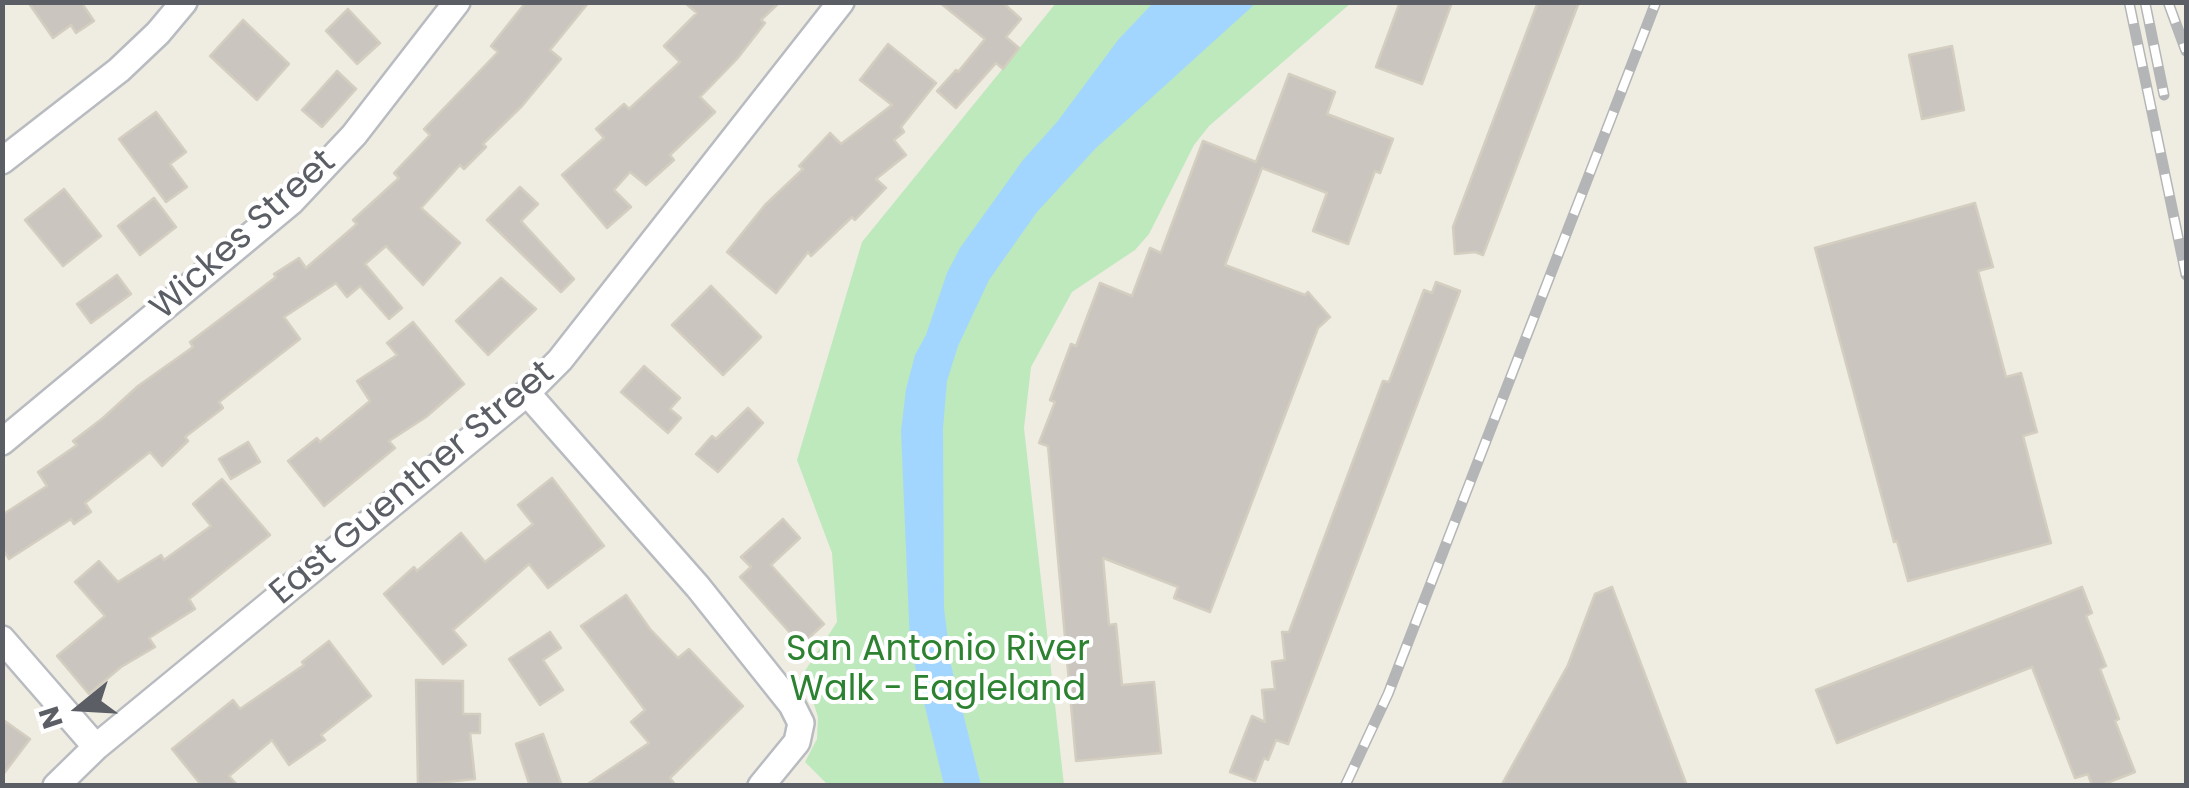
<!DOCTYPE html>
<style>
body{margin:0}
#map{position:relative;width:2189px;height:788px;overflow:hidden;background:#efece2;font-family:Poppins,sans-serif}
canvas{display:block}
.frame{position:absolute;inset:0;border:5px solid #5b5f65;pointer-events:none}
.north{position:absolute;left:30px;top:658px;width:100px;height:100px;-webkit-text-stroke:8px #fff;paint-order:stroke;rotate:252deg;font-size:28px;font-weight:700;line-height:40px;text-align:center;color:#5b5f65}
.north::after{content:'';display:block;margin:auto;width:35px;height:45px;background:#5b5f65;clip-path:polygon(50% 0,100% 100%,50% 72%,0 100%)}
</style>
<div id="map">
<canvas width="2189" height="788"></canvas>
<div class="frame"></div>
<div class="north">N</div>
</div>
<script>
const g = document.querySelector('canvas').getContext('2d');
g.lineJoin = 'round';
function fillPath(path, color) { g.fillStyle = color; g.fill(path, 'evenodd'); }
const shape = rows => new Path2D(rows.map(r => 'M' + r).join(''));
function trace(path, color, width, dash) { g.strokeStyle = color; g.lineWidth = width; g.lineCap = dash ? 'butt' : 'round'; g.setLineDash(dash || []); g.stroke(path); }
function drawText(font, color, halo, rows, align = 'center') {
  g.font = font + ' Poppins,sans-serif'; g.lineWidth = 8; g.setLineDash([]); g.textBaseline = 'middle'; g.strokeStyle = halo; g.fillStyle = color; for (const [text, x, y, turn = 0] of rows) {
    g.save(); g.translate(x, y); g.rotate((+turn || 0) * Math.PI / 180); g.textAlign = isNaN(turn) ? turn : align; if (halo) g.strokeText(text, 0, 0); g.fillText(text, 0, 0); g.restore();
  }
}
const green = shape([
 [1056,3,1351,3,1209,126,1194,145,1149,234,1135,250,1072,292,1031,367,1024,428,1064,785,828,785,805,762,817,739,818,717,811,695,799,680,837,622,832,553,797,460,862,242]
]);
const water = shape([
 [1153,3,1256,3,1096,148,1037,212,989,280,958,346,947,381,943,428,944,608,951,665,981,785,944,785,910,645,901,431,906,389,915,355,926,335,947,273,960,248,1023,160,1057,122,1118,40]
]);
const building = shape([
 [28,2,81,2,94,21,76,33,71,25,53,38,28,2],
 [526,2,589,2,550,50,561,59,522,106,483,144,486,147,464,169,460,165,421,208,460,243,423,285,386,246,365,264,402,308,389,319,360,286,347,297,336,283,284,317,300,339,219,402,223,408,185,437,188,441,162,466,150,452,85,503,91,512,74,524,71,519,9,559,2,548,2,515,47,486,38,472,77,445,73,441,103,418,138,386,193,347,190,342,276,277,274,274,299,258,306,268,357,224,353,220,399,178,394,173,430,135,424,129,498,52,491,46,526,2],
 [684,2,780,2,761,20,765,23,737,59,700,97,715,112,670,155,674,160,646,185,630,172,614,190,631,207,607,228,562,175,604,138,596,129,624,104,629,109,680,62,664,46,697,13,684,2],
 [939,2,1002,2,1021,19,1006,37,1019,48,1003,69,996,63,956,108,937,91,956,70,958,72,985,39,939,2],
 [1400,2,1452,2,1422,84,1376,67,1400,2],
 [1538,2,1579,2,1483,255,1475,252,1455,254,1453,227,1538,2],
 [348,9,380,43,357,64,326,31,348,9],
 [243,20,289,64,257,100,210,56,243,20],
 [888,44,936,83,901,127,904,132,894,140,906,155,876,179,886,188,855,220,852,217,811,256,808,252,776,293,727,252,765,205,803,169,799,166,830,133,841,144,892,105,860,80,888,44],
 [1952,46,1964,110,1922,119,1909,55,1952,46],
 [337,71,356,89,322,127,302,110,337,71],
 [1289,74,1335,92,1327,114,1393,139,1380,173,1375,171,1348,244,1313,231,1327,193,1262,168,1225,265,1305,295,1308,292,1330,317,1318,328,1210,612,1174,598,1178,587,1103,558,1109,625,1116,624,1122,685,1154,682,1161,753,1076,761,1048,446,1039,443,1055,402,1050,400,1071,344,1076,346,1100,283,1132,296,1150,248,1161,253,1203,141,1256,162,1289,74],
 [156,112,186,152,170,164,187,187,166,202,119,139,156,112],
 [520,187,538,204,521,221,574,279,561,292,487,220,520,187],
 [64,189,101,236,63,266,25,220,64,189],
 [154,198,176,227,140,255,118,226,154,198],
 [1975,203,1993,267,1978,271,2006,377,2021,373,2037,432,2023,436,2051,543,1908,581,1897,541,1894,542,1815,248,1975,203],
 [117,275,131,294,91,323,77,304,117,275],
 [501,278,536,309,488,355,456,321,501,278],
 [1436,282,1460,291,1288,744,1276,740,1268,760,1264,758,1255,781,1230,772,1252,716,1265,722,1262,690,1275,689,1272,662,1285,660,1282,632,1289,632,1383,381,1389,382,1424,290,1432,293,1436,282],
 [711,286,761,337,723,375,672,325,711,286],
 [413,322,464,384,426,417,389,441,395,448,324,506,288,461,317,438,320,442,370,401,357,381,397,355,387,343,413,322],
 [644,366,680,398,670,409,681,418,668,433,621,392,644,366],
 [748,408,763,423,718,472,696,454,712,436,716,439,748,408],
 [248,442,260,462,231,479,219,459,248,442],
 [552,478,604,546,548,588,529,564,453,630,466,645,443,664,384,594,414,567,417,571,461,533,485,562,533,524,518,505,552,478],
 [222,479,270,535,189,599,195,609,149,638,155,647,121,667,89,694,57,656,105,616,75,582,99,561,118,582,161,555,164,560,211,526,193,504,222,479],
 [783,519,800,538,771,565,824,624,801,645,740,577,751,567,741,557,783,519],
 [1612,587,1687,786,1501,786,1568,665,1595,594,1612,587],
 [2082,587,2092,613,2086,616,2106,666,2100,669,2119,719,2115,721,2135,772,2099,786,2092,786,2088,774,2075,778,2032,667,1837,743,1816,690,2082,587],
 [626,595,650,629,678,658,689,649,743,706,670,778,676,786,585,786,649,743,631,722,645,710,581,626,626,595],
 [550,632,561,648,543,660,563,690,540,705,509,659,550,632],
 [329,641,371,696,321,735,325,740,289,765,272,740,229,776,238,786,202,786,172,749,233,700,240,709,304,665,302,662,329,641],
 [416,680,463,681,463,714,480,714,480,733,470,733,475,779,418,785,416,680],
 [2,719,30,739,2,776,2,719],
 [543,734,562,786,530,786,516,744,543,734]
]);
const minor = shape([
 [2,161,119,70,158,33,184,2],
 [527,393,698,587,792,705,801,723,797,742,761,786],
 [2,442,291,202,354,135,457,2],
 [2,639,96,747],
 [56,786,96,747,527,393,560,360,841,2]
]);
const rail = shape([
 [2129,2,2186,275],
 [2145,2,2164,95],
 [2168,2,2186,51],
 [1345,786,1388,694,1656,2]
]);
const streetNames = [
 ["Wickes Street",244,236,-42],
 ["East Guenther Street",413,484,-40]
];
const parkNames = [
 ["San Antonio River",938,651],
 ["Walk - Eagleland",938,691]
];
fillPath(green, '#bde9bd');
fillPath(water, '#a3d6ff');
fillPath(building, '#cac6bf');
trace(building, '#d4cec0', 2.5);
trace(minor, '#b8bbc0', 30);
trace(minor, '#fff', 25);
trace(rail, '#b4b5b6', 11);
trace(rail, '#fff', 8, [22]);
drawText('35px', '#5b5f65', '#fff', streetNames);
drawText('35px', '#2c8230', '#fff', parkNames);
</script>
